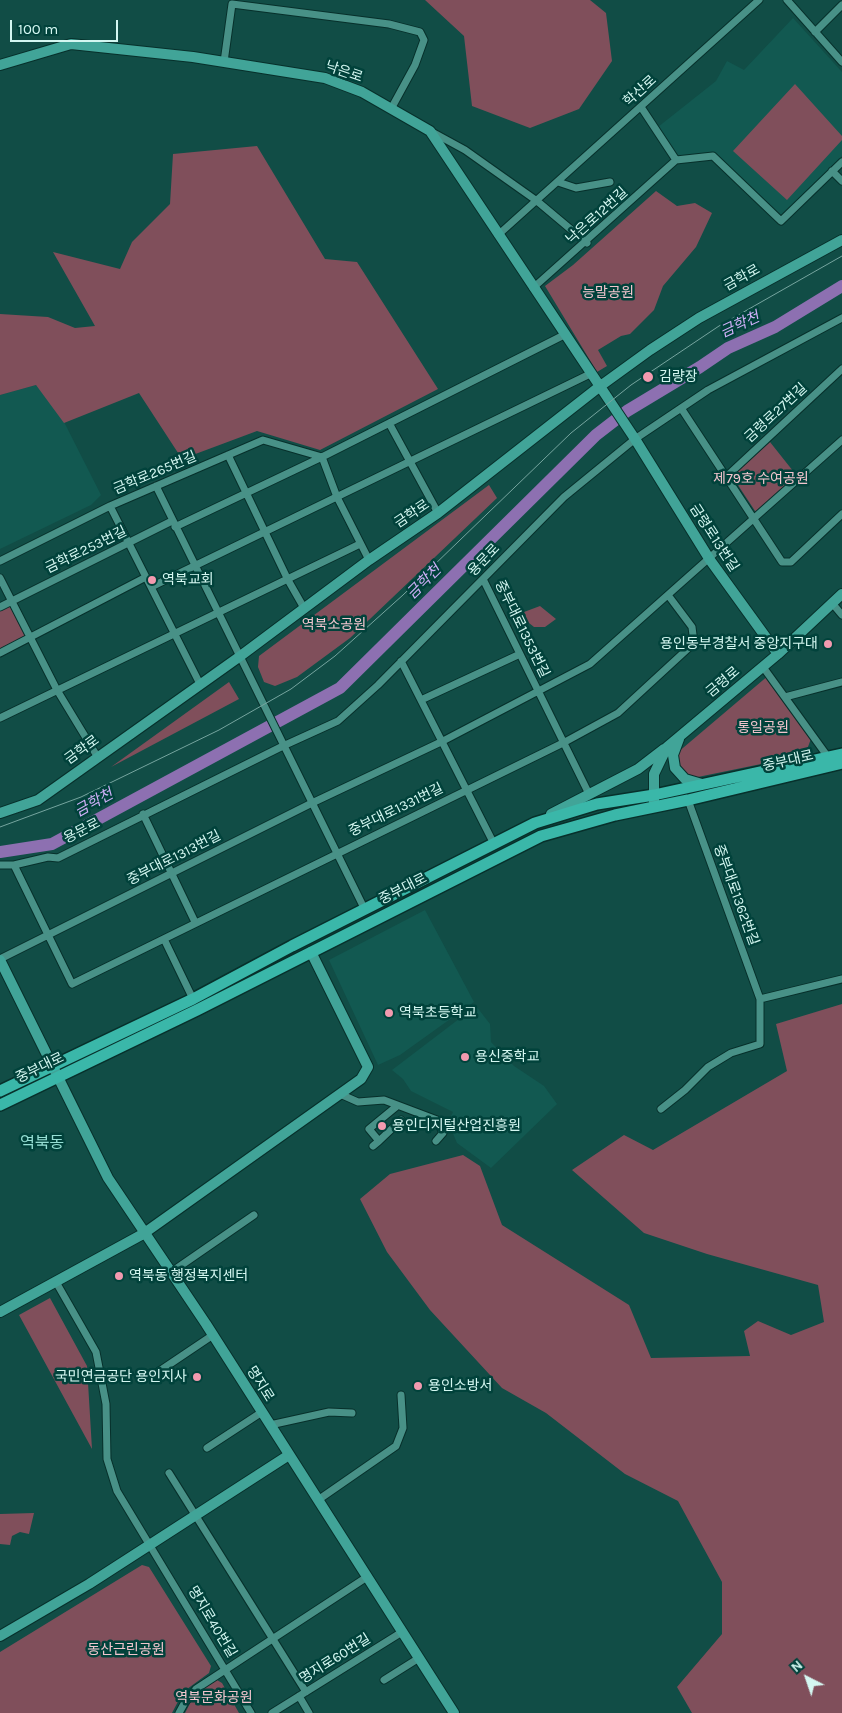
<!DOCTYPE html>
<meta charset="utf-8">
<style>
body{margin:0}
#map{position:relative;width:842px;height:1713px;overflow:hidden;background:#114d46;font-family:Karla,sans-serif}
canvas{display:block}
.north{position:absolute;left:782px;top:1653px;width:50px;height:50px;-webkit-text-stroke:4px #01423b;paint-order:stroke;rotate:319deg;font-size:14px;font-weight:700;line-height:20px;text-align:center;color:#d4f7f1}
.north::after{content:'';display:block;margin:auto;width:18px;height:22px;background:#d4f7f1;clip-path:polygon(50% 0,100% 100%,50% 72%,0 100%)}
.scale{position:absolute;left:10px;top:20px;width:108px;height:22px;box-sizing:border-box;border:2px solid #d4f7f1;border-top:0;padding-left:6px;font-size:15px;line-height:18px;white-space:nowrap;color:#d4f7f1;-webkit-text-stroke:4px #01423b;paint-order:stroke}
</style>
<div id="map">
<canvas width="842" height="1713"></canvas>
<div class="north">N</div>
<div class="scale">100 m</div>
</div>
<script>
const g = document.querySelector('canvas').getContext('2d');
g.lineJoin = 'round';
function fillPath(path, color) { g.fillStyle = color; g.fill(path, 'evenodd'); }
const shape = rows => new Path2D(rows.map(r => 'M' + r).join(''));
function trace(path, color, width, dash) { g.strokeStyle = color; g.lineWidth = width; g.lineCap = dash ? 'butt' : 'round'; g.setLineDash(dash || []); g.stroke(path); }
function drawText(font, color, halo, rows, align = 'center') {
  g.font = font + ' Karla,"Noto Sans KR",sans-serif'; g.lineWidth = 5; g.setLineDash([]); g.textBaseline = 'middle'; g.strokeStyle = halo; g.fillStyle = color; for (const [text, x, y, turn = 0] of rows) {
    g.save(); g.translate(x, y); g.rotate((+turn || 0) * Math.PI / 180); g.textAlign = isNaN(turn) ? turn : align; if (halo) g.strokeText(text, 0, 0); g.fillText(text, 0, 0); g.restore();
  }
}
const built = shape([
 [793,18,842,72,842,156,781,215,715,153,677,157,658,127,716,81,727,61,744,70],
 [36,385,60,414,101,495,91,505,0,549,0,395],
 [425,910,474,1002,400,1055,378,1065,329,960],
 [476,1006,490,1024,491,1042,514,1066,544,1086,557,1104,491,1168,457,1143,448,1122,453,1112,411,1091,403,1079,392,1070]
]);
const green = shape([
 [425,0,590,0,606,13,612,61,579,109,530,128,472,106,464,36],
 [795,84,842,136,842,140,787,200,733,151],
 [257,146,325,259,357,262,438,389,320,450,257,431,182,459,139,393,64,423,36,385,0,395,0,314,48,317,75,328,95,326,53,252,120,269,132,242,170,204,173,154],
 [656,191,677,206,695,203,712,213,696,247,663,286,654,310,630,334,621,336,598,350,607,366,597,372,545,286,573,265],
 [770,442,797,476,757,514,732,476],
 [489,485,497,498,350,638,297,677,275,686,264,682,258,667,259,656],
 [10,605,26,635,0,649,0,611],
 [540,606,556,619,545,627,534,627,524,619,526,615,524,612],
 [769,675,812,736,805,755,693,778,683,774,677,763,677,753],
 [229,682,239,699,111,767],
 [842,1004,842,1713,692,1713,677,1687,722,1634,722,1582,678,1501,625,1474,546,1413,502,1388,430,1310,387,1252,360,1199,390,1174,463,1155,480,1166,502,1225,629,1305,651,1358,750,1356,744,1331,758,1321,791,1335,824,1322,818,1285,707,1254,644,1233,572,1170,624,1135,653,1150,787,1071,776,1024],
 [50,1298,87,1366,92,1449,19,1315],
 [34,1513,29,1534,20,1532,12,1536,10,1545,0,1544,0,1514],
 [142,1565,149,1567,211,1666,209,1673,183,1692,172,1713,0,1713,0,1652],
 [217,1680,222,1683,239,1713,185,1713,195,1694]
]);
const river = shape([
 [0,852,52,844,340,688,596,435,627,411,700,367,728,348,775,327,842,286]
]);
const street = shape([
 [787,0,842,62],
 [815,32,842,5],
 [224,62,232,4,389,24,420,32,424,40,415,65,391,109],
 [641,107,676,160,713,156,781,221,842,162],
 [432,132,465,150,537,201,587,243],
 [832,171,842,181],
 [558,182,576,188,610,182],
 [498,235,759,0],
 [533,288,676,160],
 [681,408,782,562,791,562,842,514],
 [389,423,438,513],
 [228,455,288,580,304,608],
 [322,457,337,497,369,560],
 [727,476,842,369],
 [156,486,365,910],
 [110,506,200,684],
 [175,527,322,457,566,334],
 [0,561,110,506,263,440,322,457],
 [0,578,57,690,97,756],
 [483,579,589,794],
 [151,587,590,374],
 [832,603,842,615],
 [0,607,172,521],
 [0,653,146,577],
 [401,661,494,844],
 [763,667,828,757],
 [785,697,842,682],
 [421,700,520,654],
 [0,718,360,544],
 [143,814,195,922],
 [0,865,14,865,48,857,58,858,283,746,338,721,378,685,564,497,635,439,708,390,842,318],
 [14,865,72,984,563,743,618,713,694,643,692,627,668,595],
 [164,939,193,999],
 [0,959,312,803,441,742,590,664,842,440],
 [760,999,842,979],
 [340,1094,358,1102,384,1100,437,1120,443,1133,436,1141],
 [397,1106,369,1129,379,1141,401,1120],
 [661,1109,685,1090,708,1067,731,1053,760,1044,760,999,688,800],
 [373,1146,379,1141],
 [170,1273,254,1215],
 [56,1282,96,1352,106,1404,107,1459,117,1491,251,1713],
 [158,1372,213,1335],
 [270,1425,329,1412,352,1413],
 [207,1448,262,1412],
 [169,1473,306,1692],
 [318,1500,396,1446,403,1428,401,1395],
 [384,1680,419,1658],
 [299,1696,309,1713],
 [179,1713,185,1702,196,1689,367,1577],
 [272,1713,402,1632]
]);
const secondary = shape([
 [0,65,71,44,193,57,325,78,362,92,430,131,635,439,710,560,778,654],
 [679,739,673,755,675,768,685,779,702,784],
 [654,803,654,774,667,747,778,654,842,594],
 [0,813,38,800,239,657,369,560,438,513,599,387,650,350,699,318,842,240],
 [551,814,638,769,664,749],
 [0,960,108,1178,206,1324,454,1713],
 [0,1312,143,1234,361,1079,368,1067,311,952],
 [0,1636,89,1584,289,1455]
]);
const primary = shape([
 [0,1091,193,999,292,946,535,823,597,804,654,795,842,754],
 [0,1105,197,1010,541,836,615,815,688,800,842,763]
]);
const tram = shape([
 [0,827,81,797,219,730,291,689,335,656,403,595,571,433,631,385,719,326,842,256]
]);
const markers = [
 [648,377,6,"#f29aaf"],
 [152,580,5,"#f29aaf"],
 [828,644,5,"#f29aaf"],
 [389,1013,5,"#f29aaf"],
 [465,1057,5,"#f29aaf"],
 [382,1126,5,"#f29aaf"],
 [119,1276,5,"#f29aaf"],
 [197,1377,5,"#f29aaf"],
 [418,1386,5,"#f29aaf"]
];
const streetNames = [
 ["낙은로",344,72,19],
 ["학산로",640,91,-42],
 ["낙은로12번길",597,216,-42],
 ["금학로",742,278,-29],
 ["금령로27번길",776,413,-43],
 ["금학로265번길",155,473,-23],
 ["금학로",412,514,-34],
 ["금령로13번길",714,538,57],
 ["금학로253번길",86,550,-26],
 ["용문로",484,560,-46],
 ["중부대로1353번길",522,629,64],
 ["금령로",723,682,-40],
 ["금학로",82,750,-36],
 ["중부대로",788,761,-13],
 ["중부대로1331번길",396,810,-26],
 ["용문로",82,831,-27],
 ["중부대로1313번길",174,858,-27],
 ["중부대로",403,889,-27],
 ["중부대로1362번길",736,895,70],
 ["중부대로",40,1068,-26],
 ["명지로",260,1384,58],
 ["명지로40번길",212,1622,59],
 ["명지로60번길",335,1659,-32]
];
const parkNames = [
 ["능말공원",608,293],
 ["제79호 수여공원",761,479],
 ["역북소공원",334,625],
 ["통일공원",763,728],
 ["동산근린공원",126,1650],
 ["역북문화공원",214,1698]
];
const poiNames = [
 ["김량장",659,377],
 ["역북교회",162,580],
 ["용인동부경찰서 중앙지구대",818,644,"right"],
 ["역북초등학교",399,1013],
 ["용신중학교",475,1057],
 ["용인디지털산업진흥원",392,1126],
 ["역북동 행정복지센터",129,1276],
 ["국민연금공단 용인지사",187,1377,"right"],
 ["용인소방서",428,1386]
];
const waterNames = [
 ["금학천",740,325,-25],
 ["금학천",424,582,-45],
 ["금학천",94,803,-29]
];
const quarterNames = [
 ["역북동",42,1143]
];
fillPath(built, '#125951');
fillPath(green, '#804f5b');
trace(river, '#8d70b1', 12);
trace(street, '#07302b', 9);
trace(secondary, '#07302b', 12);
trace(primary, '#07302b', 14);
trace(street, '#489187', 7);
trace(secondary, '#41a498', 10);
trace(primary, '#3ab7a9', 11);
trace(tram, '#76a59f', 1);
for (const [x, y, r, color] of markers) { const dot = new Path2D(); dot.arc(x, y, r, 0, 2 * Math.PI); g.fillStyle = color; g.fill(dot); trace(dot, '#01423b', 2); }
drawText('14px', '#d4f7f1', '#01423b', streetNames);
drawText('14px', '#f2c5ce', '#01423b', parkNames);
drawText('14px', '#d4f7f1', '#01423b', poiNames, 'left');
drawText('italic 15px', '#cfb0f8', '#01423b', waterNames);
drawText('16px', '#96dfd4', '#01423b', quarterNames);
</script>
